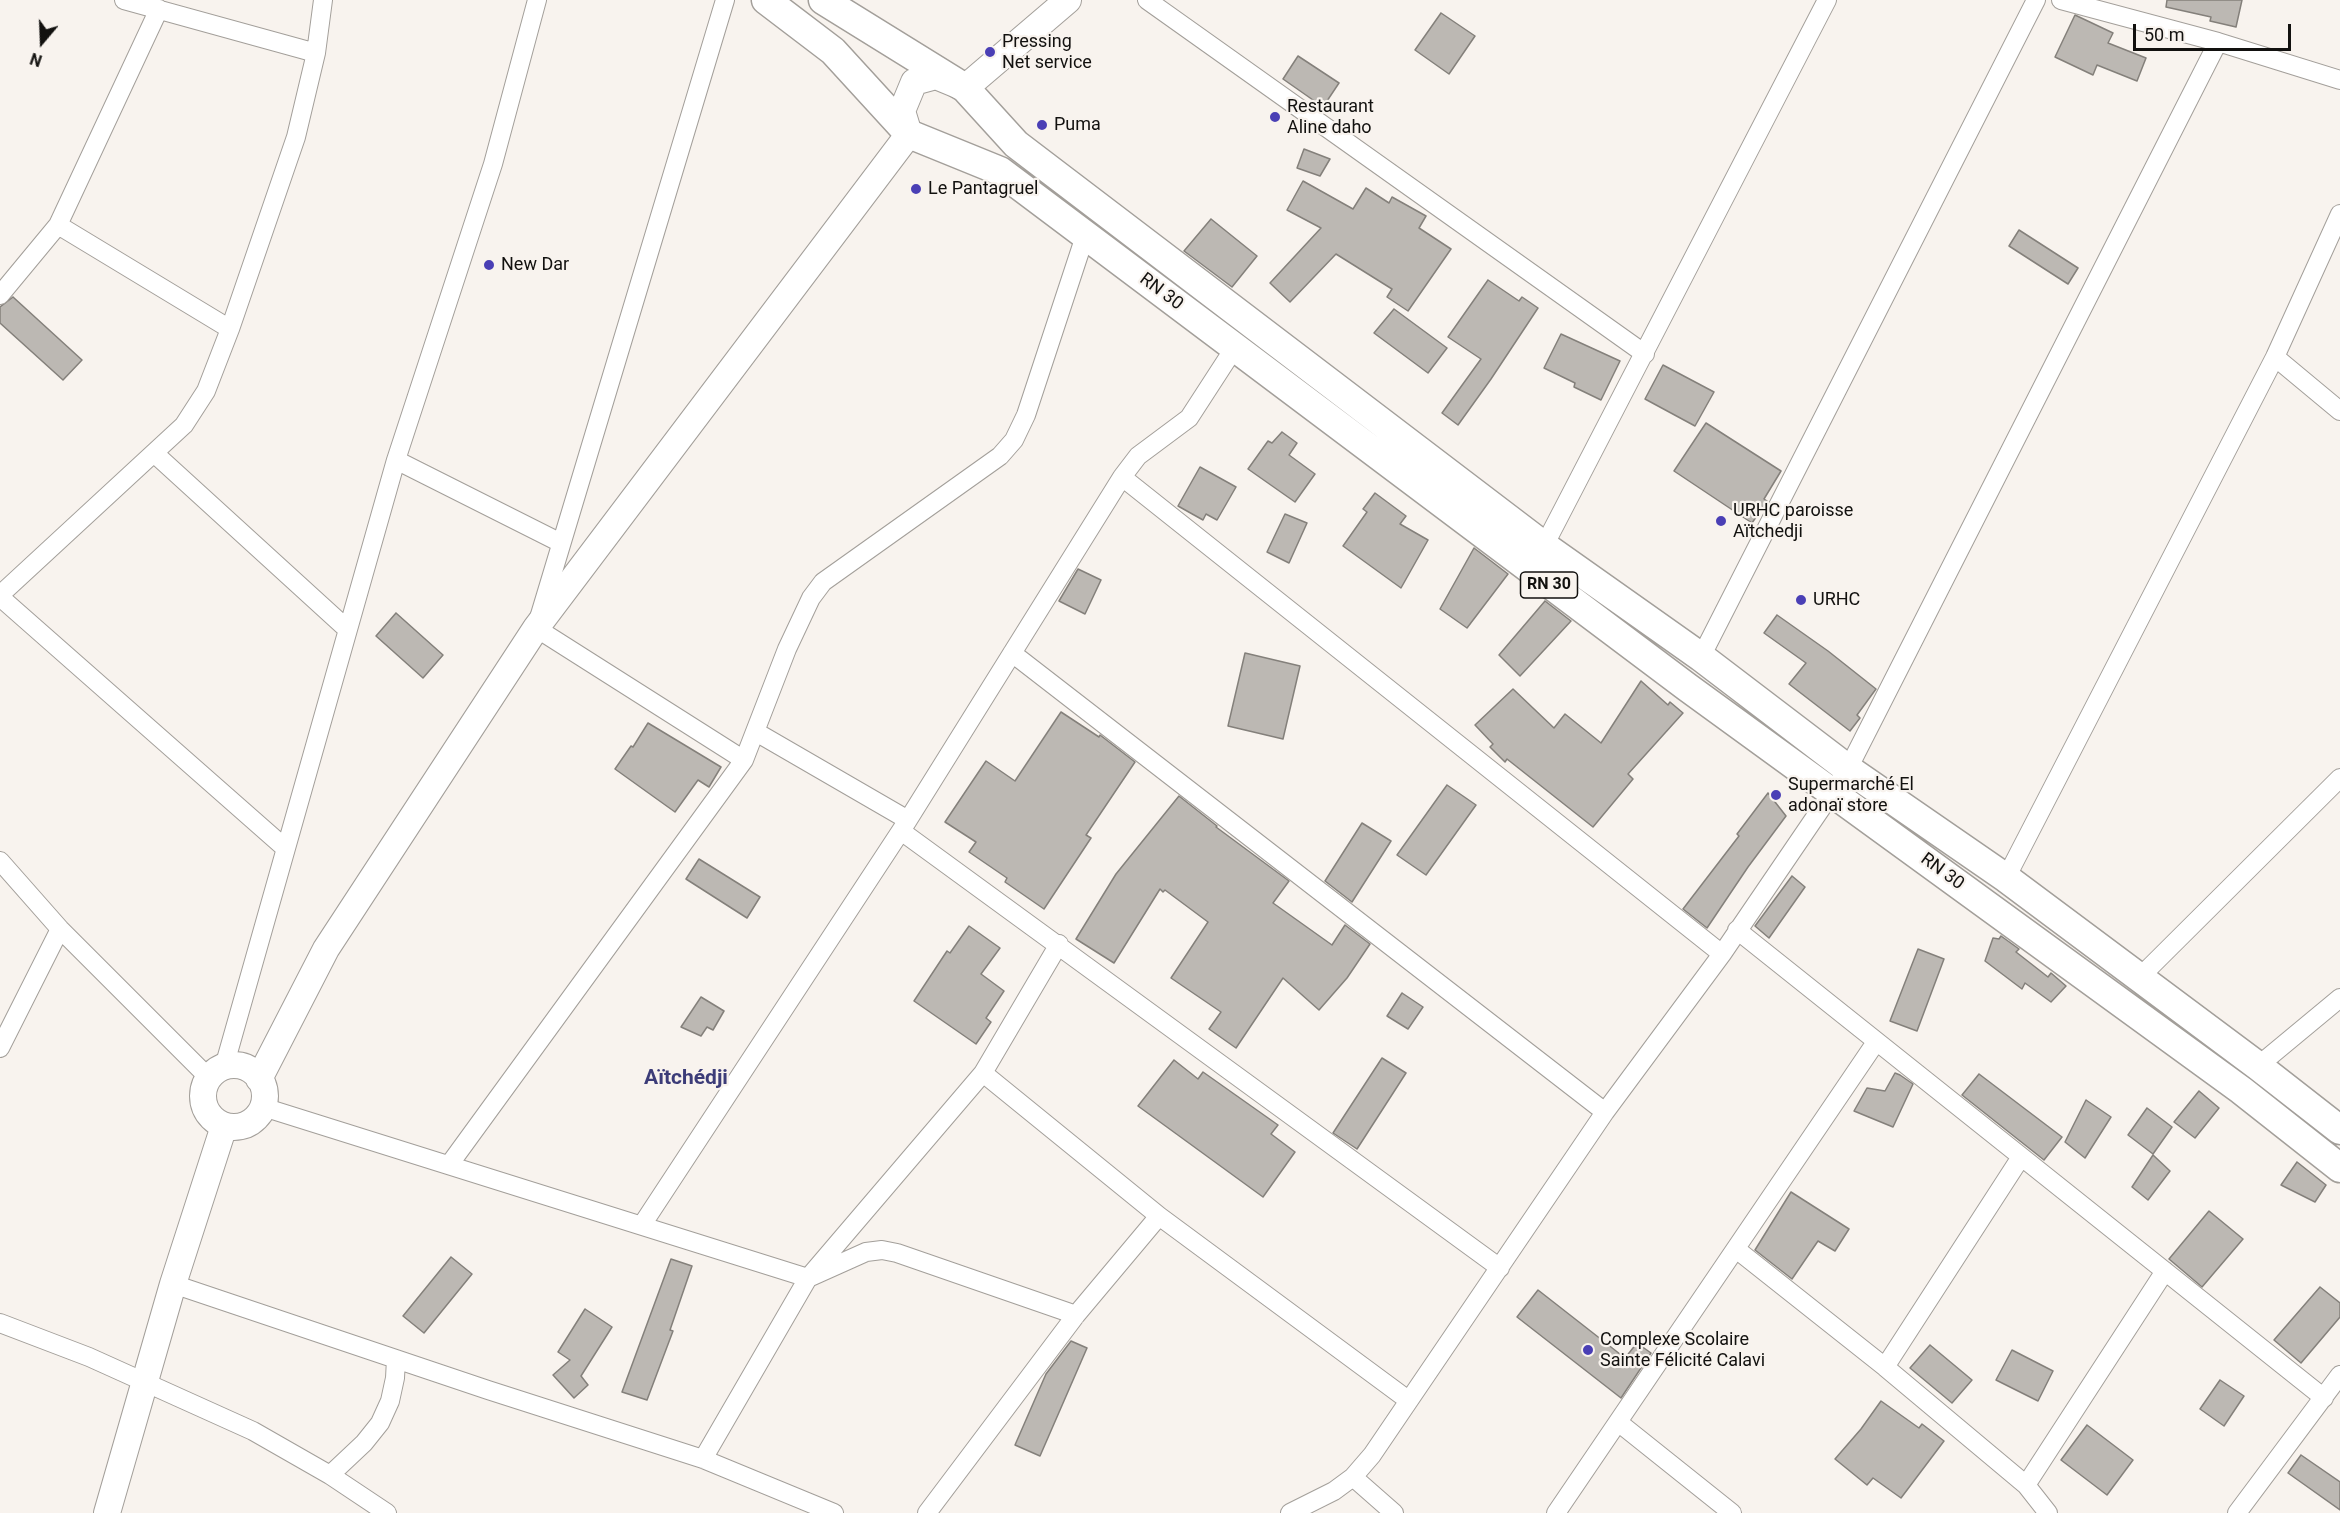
<!DOCTYPE html>
<meta charset="utf-8">
<style>
body{margin:0}
#map{position:relative;width:2340px;height:1513px;overflow:hidden;background:#f8f3ee;font-family:Roboto,sans-serif}
canvas{display:block}
.north{position:absolute;left:12px;top:12px;width:60px;height:60px;-webkit-text-stroke:4px #f8f3ee;paint-order:stroke;rotate:199deg;font-size:16px;font-weight:700;line-height:24px;text-align:center;color:#12110f}
.north::after{content:'';display:block;margin:auto;width:21px;height:27px;background:#12110f;clip-path:polygon(50% 0,100% 100%,50% 72%,0 100%)}
.scale{position:absolute;left:2133px;top:24px;width:158px;height:27px;box-sizing:border-box;border:3px solid #12110f;border-top:0;padding-left:8px;font-size:18px;line-height:21px;white-space:nowrap;color:#12110f;-webkit-text-stroke:4px #f8f3ee;paint-order:stroke}
</style>
<div id="map">
<canvas width="2340" height="1513"></canvas>
<div class="north">N</div>
<div class="scale">50 m</div>
</div>
<script>
const g = document.querySelector('canvas').getContext('2d');
g.lineJoin = 'round';
function fillPath(path, color) { g.fillStyle = color; g.fill(path, 'evenodd'); }
const shape = rows => new Path2D(rows.map(r => 'M' + r).join(''));
function trace(path, color, width, dash) { g.strokeStyle = color; g.lineWidth = width; g.lineCap = dash ? 'butt' : 'round'; g.setLineDash(dash || []); g.stroke(path); }
function drawText(font, color, halo, rows, align = 'center') {
  g.font = font + ' Roboto,sans-serif'; g.lineWidth = 4.5; g.setLineDash([]); g.textBaseline = 'middle'; g.strokeStyle = halo; g.fillStyle = color; for (const [text, x, y, turn = 0] of rows) {
    g.save(); g.translate(x, y); g.rotate((+turn || 0) * Math.PI / 180); g.textAlign = isNaN(turn) ? turn : align; if (halo) g.strokeText(text, 0, 0); g.fillText(text, 0, 0); g.restore();
  }
}
const building = shape([
 [2167,0,2242,0,2236,27,2210,21,2211,17,2166,7,2167,0],
 [1441,13,1475,36,1449,74,1415,50,1441,13],
 [2075,15,2113,33,2108,43,2146,58,2137,81,2097,65,2093,75,2055,57,2075,15],
 [1298,56,1339,83,1323,107,1283,79,1298,56],
 [1304,149,1330,159,1320,176,1297,168,1304,149],
 [1303,181,1353,209,1366,188,1389,203,1392,197,1426,216,1419,228,1451,249,1408,311,1387,297,1392,289,1336,254,1290,302,1270,283,1321,228,1287,210,1303,181],
 [1211,219,1257,256,1232,287,1184,251,1211,219],
 [2019,230,2078,268,2068,284,2009,246,2019,230],
 [1488,280,1519,301,1522,297,1538,308,1491,379,1458,425,1442,413,1481,359,1448,337,1488,280],
 [13,297,82,360,63,380,0,323,0,307,13,297],
 [1394,309,1447,348,1428,373,1374,333,1394,309],
 [1561,334,1620,361,1601,400,1574,387,1575,383,1544,368,1561,334],
 [1663,365,1714,392,1695,426,1645,399,1663,365],
 [1706,423,1781,471,1764,499,1767,501,1752,523,1674,471,1706,423],
 [1282,432,1297,443,1289,455,1315,474,1295,502,1248,469,1268,441,1272,443,1282,432],
 [1200,467,1236,487,1217,520,1206,514,1203,520,1178,506,1200,467],
 [1375,493,1406,516,1400,524,1428,540,1401,588,1343,546,1367,512,1363,509,1375,493],
 [1285,514,1307,523,1289,563,1267,552,1285,514],
 [1474,548,1508,574,1467,628,1440,609,1474,548],
 [1078,569,1101,580,1085,614,1059,601,1078,569],
 [1545,601,1571,621,1520,676,1499,655,1545,601],
 [396,613,443,655,423,678,376,636,396,613],
 [1777,615,1828,651,1876,689,1857,715,1860,718,1850,731,1789,684,1806,663,1764,633,1777,615],
 [1245,653,1300,666,1283,739,1228,726,1245,653],
 [1641,681,1668,705,1670,702,1683,713,1628,774,1633,779,1593,827,1507,759,1505,762,1490,747,1493,744,1475,725,1513,689,1554,728,1565,714,1601,743,1641,681],
 [1061,712,1099,737,1100,735,1135,762,1086,835,1091,838,1044,909,1005,882,1007,878,969,852,976,842,945,822,986,761,1015,781,1061,712],
 [648,723,721,767,709,787,698,780,675,812,615,769,631,746,633,747,648,723],
 [1447,785,1476,805,1426,875,1397,855,1447,785],
 [1768,793,1786,816,1748,867,1707,928,1683,909,1739,836,1737,834,1768,793],
 [1179,796,1217,826,1216,827,1289,881,1273,903,1332,945,1345,925,1370,944,1347,978,1319,1010,1283,978,1236,1048,1209,1029,1221,1012,1171,978,1208,922,1165,890,1163,892,1160,889,1114,963,1076,939,1116,874,1179,796],
 [1362,823,1391,841,1352,902,1325,881,1362,823],
 [699,859,760,897,747,918,686,879,699,859],
 [1792,876,1805,887,1769,938,1755,926,1792,876],
 [969,926,1000,948,981,974,1004,991,986,1018,991,1022,976,1044,914,1001,947,951,950,953,969,926],
 [2001,936,2019,949,2016,952,2048,977,2051,973,2066,986,2051,1002,2025,983,2022,989,1985,961,1993,938,1999,939,2001,936],
 [1918,949,1944,959,1917,1031,1890,1021,1918,949],
 [1402,993,1423,1007,1408,1029,1387,1016,1402,993],
 [701,997,724,1011,713,1030,707,1027,701,1036,681,1027,701,997],
 [1382,1058,1406,1073,1357,1149,1333,1133,1382,1058],
 [1174,1060,1198,1079,1203,1072,1278,1125,1271,1134,1295,1152,1263,1197,1138,1106,1174,1060],
 [1895,1073,1900,1075,1913,1084,1893,1127,1854,1111,1867,1088,1885,1091,1895,1073],
 [1979,1074,2062,1137,2044,1160,1962,1095,1979,1074],
 [2199,1091,2219,1108,2195,1138,2174,1122,2199,1091],
 [2086,1100,2111,1117,2085,1158,2065,1142,2086,1100],
 [2147,1108,2172,1127,2153,1154,2128,1135,2147,1108],
 [2153,1155,2170,1171,2148,1200,2132,1187,2153,1155],
 [2297,1162,2326,1185,2315,1202,2281,1185,2297,1162],
 [1791,1192,1849,1229,1835,1251,1818,1241,1792,1279,1755,1250,1791,1192],
 [2209,1211,2243,1239,2202,1287,2169,1259,2209,1211],
 [451,1257,472,1274,424,1333,403,1316,451,1257],
 [671,1259,692,1266,670,1330,673,1331,647,1400,622,1392,671,1259],
 [2320,1287,2340,1303,2340,1317,2301,1363,2274,1340,2320,1287],
 [1538,1290,1625,1358,1637,1343,1651,1353,1621,1398,1517,1317,1538,1290],
 [585,1309,612,1327,581,1376,588,1385,574,1398,553,1375,570,1360,558,1352,585,1309],
 [1071,1341,1087,1348,1040,1456,1015,1445,1046,1374,1071,1341],
 [1930,1345,1972,1380,1952,1403,1910,1368,1930,1345],
 [2012,1350,2053,1371,2038,1401,1996,1380,2012,1350],
 [2220,1380,2244,1396,2224,1426,2200,1409,2220,1380],
 [1881,1401,1919,1428,1922,1424,1944,1441,1901,1498,1873,1478,1867,1485,1835,1459,1861,1429,1881,1401],
 [2087,1425,2133,1460,2107,1495,2061,1460,2087,1425],
 [2301,1455,2340,1482,2340,1510,2288,1473,2301,1455]
]);
const street = shape([
 [124,0,316,53],
 [725,0,536,628,744,760],
 [1147,0,1645,354],
 [2061,0,2218,42,2340,80],
 [58,225,230,329],
 [0,295,58,225,159,9],
 [2275,357,2340,411],
 [154,453,347,629],
 [396,460,561,543],
 [1122,477,1722,954],
 [1544,546,1827,0],
 [0,595,184,425,206,391,230,329,296,137,316,53,323,0],
 [0,597,285,848],
 [1012,653,1605,1112],
 [1701,657,2036,0],
 [756,732,908,820],
 [901,831,1500,1268],
 [0,861,60,929,209,1078],
 [2006,878,2275,357,2340,214],
 [1737,930,2324,1398],
 [2140,977,2340,778],
 [0,1048,60,929],
 [2258,1066,2340,998],
 [224,1067,396,460,493,164,537,0],
 [983,1073,1159,1216,1408,1400],
 [263,1107,808,1278,866,1252,882,1250,897,1253,1076,1315],
 [449,1165,744,760,787,649,811,598,823,582,1000,456,1014,440,1026,415,1085,236],
 [642,1225,908,820,1122,477,1138,456,1189,418,1235,347],
 [1736,1249,1885,1367,2026,1485,2048,1513],
 [173,1284,488,1390,703,1459,834,1513],
 [0,1323,89,1357,253,1431,330,1475,387,1513],
 [1885,1367,2021,1157],
 [1618,1422,1732,1513],
 [703,1459,808,1278,983,1073,1059,944],
 [330,1475,364,1443,380,1423,390,1401,395,1378,396,1359],
 [1353,1477,1394,1513],
 [2026,1485,2165,1271],
 [927,1513,1076,1315,1159,1216],
 [1290,1513,1334,1491,1353,1477,1372,1455,1605,1112,1722,954,1848,769,2218,42],
 [1556,1513,1876,1042],
 [2237,1513,2340,1375]
]);
const secondary = shape([
 '203 1096a31 31 0 1 1 62 0a31 31 0 1 1-62 0Z',
 [259,1079,326,949,536,628,909,134,902,111,914,82,936,76,965,88,1068,0],
 [107,1513,173,1284,224,1126]
]);
const primary = shape([
 [766,0,833,51,909,134,1000,171,1687,687,2241,1090,2340,1168],
 [823,0,965,88,1016,144,1544,546,1701,657,1848,769,2006,878,2258,1066,2340,1130]
]);
const markers = [
 [990,52,6,"#4a3fb5"],
 [1275,117,6,"#4a3fb5"],
 [1042,125,6,"#4a3fb5"],
 [916,189,6,"#4a3fb5"],
 [489,265,6,"#4a3fb5"],
 [1721,521,6,"#4a3fb5"],
 [1801,600,6,"#4a3fb5"],
 [1776,795,6,"#4a3fb5"],
 [1588,1350,6,"#4a3fb5"]
];
const shields = [
 [1549,585,57]
];
const shieldNames = [
 ["RN 30",1549,585]
];
const poiNames = [
 ["Pressing",1002,42],
 ["Net service",1002,63],
 ["Restaurant",1287,107],
 ["Aline daho",1287,128],
 ["Puma",1054,125],
 ["Le Pantagruel",928,189],
 ["New Dar",501,265],
 ["URHC paroisse",1733,511],
 ["Aïtchedji",1733,532],
 ["URHC",1813,600],
 ["Supermarché El",1788,785],
 ["adonaï store",1788,806],
 ["Complexe Scolaire",1600,1340],
 ["Sainte Félicité Calavi",1600,1361]
];
const streetNames = [
 ["RN 30",1161,292,37],
 ["RN 30",1942,872,36]
];
const quarterNames = [
 ["Aïtchédji",686,1079]
];
fillPath(building, '#bcb8b3');
trace(building, '#84807b', 1.5);
trace(street, '#a39f9a', 20);
trace(secondary, '#a39f9a', 28);
trace(primary, '#a39f9a', 31);
trace(street, '#fff', 18);
trace(secondary, '#fff', 26);
trace(primary, '#fff', 28);
for (const [x, y, r, color] of markers) { const dot = new Path2D(); dot.arc(x, y, r, 0, 2 * Math.PI); g.fillStyle = color; g.fill(dot); trace(dot, '#f8f3ee', 2); }
for (const [x, y, w] of shields) { const box = new Path2D(); box.roundRect(x - w / 2, y - 13, w, 26, 4.5); g.fillStyle = '#f8f3ee'; g.fill(box); trace(box, '#12110f', 1.5); }
drawText('bold 16px', '#12110f', null, shieldNames);
drawText('18px', '#12110f', '#f8f3ee', poiNames, 'left');
drawText('18px', '#12110f', '#f8f3ee', streetNames);
drawText('bold 21px', '#3c3c78', '#f8f3ee', quarterNames);
</script>
